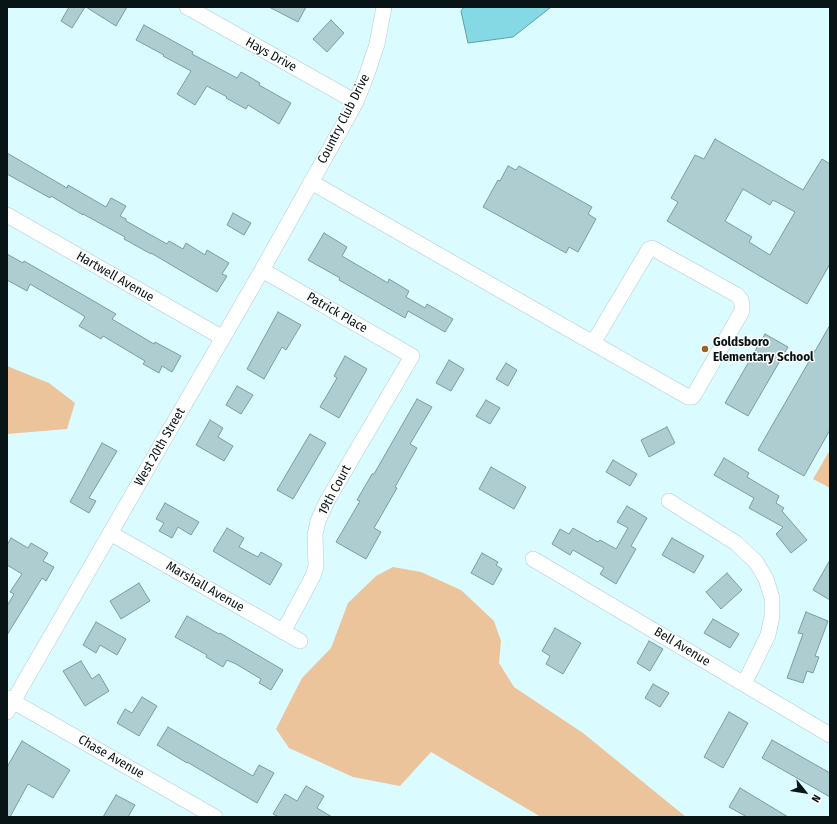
<!DOCTYPE html>
<style>
body{margin:0}
#map{position:relative;width:837px;height:824px;overflow:hidden;background:#dafbff;font-family:"Fira Sans Condensed",sans-serif}
canvas{display:block}
.frame{position:absolute;inset:0;border:8px solid #081415;pointer-events:none}
.north{position:absolute;left:785px;top:772px;width:40px;height:40px;-webkit-text-stroke:3px #fff;paint-order:stroke;rotate:120deg;font-size:11px;font-weight:700;line-height:16px;text-align:center;color:#081415}
.north::after{content:'';display:block;margin:auto;width:14px;height:18px;background:#081415;clip-path:polygon(50% 0,100% 100%,50% 72%,0 100%)}
</style>
<div id="map">
<canvas width="837" height="824"></canvas>
<div class="frame"></div>
<div class="north">N</div>
</div>
<script>
const g = document.querySelector('canvas').getContext('2d');
g.lineJoin = 'round';
function fillPath(path, color) { g.fillStyle = color; g.fill(path, 'evenodd'); }
const shape = rows => new Path2D(rows.map(r => 'M' + r).join(''));
function trace(path, color, width, dash) { g.strokeStyle = color; g.lineWidth = width; g.lineCap = dash ? 'butt' : 'round'; g.setLineDash(dash || []); g.stroke(path); }
function drawText(font, color, halo, rows, align = 'center') {
  g.font = font + ' "Fira Sans Condensed",sans-serif'; g.lineWidth = 3; g.setLineDash([]); g.textBaseline = 'middle'; g.strokeStyle = halo; g.fillStyle = color; for (const [text, x, y, turn = 0] of rows) {
    g.save(); g.translate(x, y); g.rotate((+turn || 0) * Math.PI / 180); g.textAlign = isNaN(turn) ? turn : align; if (halo) g.strokeText(text, 0, 0); g.fillText(text, 0, 0); g.restore();
  }
}
const green = shape([
 [7,366,49,383,75,403,67,429,7,434],
 [830,450,830,488,813,479],
 [393,567,421,572,461,590,494,621,501,641,499,663,514,687,583,733,686,817,541,817,431,752,400,786,353,777,289,748,276,729,302,678,331,648,348,603,376,576]
]);
const water = shape([
 [464,7,551,7,513,37,468,43,461,11,464,7]
]);
const building = shape([
 [69,7,85,7,72,28,61,21,69,7],
 [86,7,127,7,116,26,86,7],
 [269,7,306,7,298,22,269,7],
 [331,20,344,33,327,52,313,39,331,20],
 [144,25,193,52,192,54,237,78,241,72,260,83,259,85,291,103,279,124,248,105,246,109,226,98,227,97,207,86,195,105,177,94,191,71,163,56,164,55,136,40,144,25],
 [715,139,803,190,822,159,830,164,830,264,807,304,667,221,678,202,671,198,695,155,704,159,715,139],
 [743,189,770,205,773,200,795,212,770,255,749,242,752,237,725,221,743,189],
 [7,153,67,188,68,185,106,207,111,198,126,206,120,216,126,219,126,221,167,244,169,241,183,249,186,243,205,255,207,250,229,263,222,274,227,276,217,292,151,253,151,254,124,239,125,237,83,214,83,215,51,196,50,198,7,174,7,153],
 [508,166,516,170,519,166,592,207,588,214,596,219,578,252,569,247,566,253,483,207,498,180,500,181,508,166],
 [233,213,251,223,244,235,227,225,233,213],
 [324,233,347,247,342,256,388,283,389,279,409,291,406,297,425,308,427,304,453,319,445,332,408,311,405,318,339,280,340,278,308,260,324,233],
 [7,254,23,263,24,261,85,296,116,314,112,319,154,344,155,342,181,356,172,372,162,366,159,373,143,364,145,361,103,336,101,339,79,326,85,317,81,314,30,284,27,291,7,280,7,254],
 [278,312,301,325,286,350,282,347,264,379,247,369,278,312],
 [830,325,830,430,804,476,758,450,830,325],
 [765,334,788,347,748,416,725,403,765,334],
 [345,356,367,369,339,418,320,407,337,378,334,376,345,356],
 [449,360,464,369,451,391,436,383,449,360],
 [506,363,517,370,508,386,496,379,506,363],
 [237,386,253,395,241,414,226,405,237,386],
 [417,399,432,407,410,444,417,448,395,487,397,488,374,528,381,532,366,559,336,542,360,501,357,500,372,474,374,474,417,399],
 [486,400,500,408,490,424,476,416,486,400],
 [210,420,223,428,218,437,233,446,224,461,196,445,210,420],
 [667,427,675,443,649,457,641,440,667,427],
 [310,434,326,443,293,499,277,490,310,434],
 [102,443,117,451,89,498,96,501,89,513,70,502,102,443],
 [724,458,749,473,747,477,779,496,776,503,784,508,782,511,807,540,791,553,776,534,783,527,749,508,754,498,714,475,724,458],
 [613,460,637,474,630,486,606,472,613,460],
 [491,467,526,487,514,509,479,489,491,467],
 [165,503,199,522,191,535,178,527,172,538,159,531,164,523,156,519,165,503],
 [627,506,647,518,631,546,636,549,616,584,600,574,604,568,573,550,570,555,552,544,560,529,569,534,573,528,598,542,600,540,616,549,628,528,617,522,627,506],
 [227,528,244,538,239,547,258,557,261,552,282,564,270,585,213,551,227,528],
 [11,538,28,548,31,543,48,553,43,561,54,567,46,581,42,578,7,635,7,606,14,594,10,592,22,574,7,565,7,545,11,538],
 [672,538,704,556,694,573,662,555,672,538],
 [482,553,498,562,496,565,502,569,493,585,471,573,482,553],
 [830,560,830,600,813,590,830,560],
 [727,573,742,590,721,609,706,592,727,573],
 [139,583,150,601,121,619,110,601,139,583],
 [806,612,828,621,815,656,819,657,813,673,807,671,803,683,787,678,803,634,798,633,806,612],
 [187,616,219,634,220,633,283,670,271,690,259,683,261,679,236,664,227,660,223,667,206,657,207,655,175,637,187,616],
 [713,619,739,634,730,648,704,633,713,619],
 [96,622,126,639,117,655,100,645,96,653,83,645,96,622],
 [555,628,581,643,563,674,546,664,550,656,542,651,555,628],
 [649,641,663,649,650,671,637,663,649,641],
 [81,661,92,679,99,674,109,691,85,706,63,671,81,661],
 [653,684,669,693,660,707,645,698,653,684],
 [142,697,157,706,139,736,117,723,125,709,132,713,142,697],
 [729,712,748,723,723,768,704,757,729,712],
 [168,727,253,776,259,765,274,773,257,803,187,762,187,763,157,745,168,727],
 [772,740,830,773,830,797,762,758,772,740],
 [22,741,70,770,53,798,28,784,10,817,7,817,7,767,22,741],
 [306,786,324,796,317,808,332,817,279,817,273,814,285,794,297,801,306,786],
 [740,788,770,806,788,817,747,817,729,807,740,788],
 [116,795,135,805,128,817,103,817,116,795]
]);
const minor = shape([
 [187,7,356,102],
 [311,182,593,343,688,397,692,397,694,395,742,311,742,305,741,300,737,295,652,248,649,249,593,343],
 [7,215,223,338],
 [262,270,412,356,327,501,318,521,315,535,316,566,313,576,283,632],
 [669,501,736,543,756,562,766,579,772,598,772,616,768,635,744,684],
 [110,533,300,641],
 [533,559,830,735],
 [7,698,215,817],
 [7,712,262,270,341,129,356,102,367,74,377,44,384,7]
]);
const markers = [
 [705,349,4,"#9c6320"]
];
const streetNames = [
 ["Hays Drive",271,55,29],
 ["Country Club Drive",344,119,-63],
 ["Hartwell Avenue",115,277,30],
 ["Patrick Place",337,313,30],
 ["West 20th Street",160,447,-60],
 ["19th Court",335,490,-62],
 ["Marshall Avenue",205,587,30],
 ["Bell Avenue",682,647,31],
 ["Chase Avenue",111,757,30]
];
const poiNames = [
 ["Goldsboro",713,342],
 ["Elementary School",713,357]
];
fillPath(green, '#ecc49c');
fillPath(water, '#85d9e4');
trace(water, '#609ea6', 1);
fillPath(building, '#adcdd1');
trace(building, '#7d9ca0', 1);
trace(minor, '#adcdd0', 16);
trace(minor, '#fff', 15);
for (const [x, y, r, color] of markers) { const dot = new Path2D(); dot.arc(x, y, r, 0, 2 * Math.PI); g.fillStyle = color; g.fill(dot); trace(dot, '#fff', 1.5); }
drawText('13px', '#081415', '#fff', streetNames);
drawText('bold 13px', '#081415', '#fff', poiNames, 'left');
</script>
